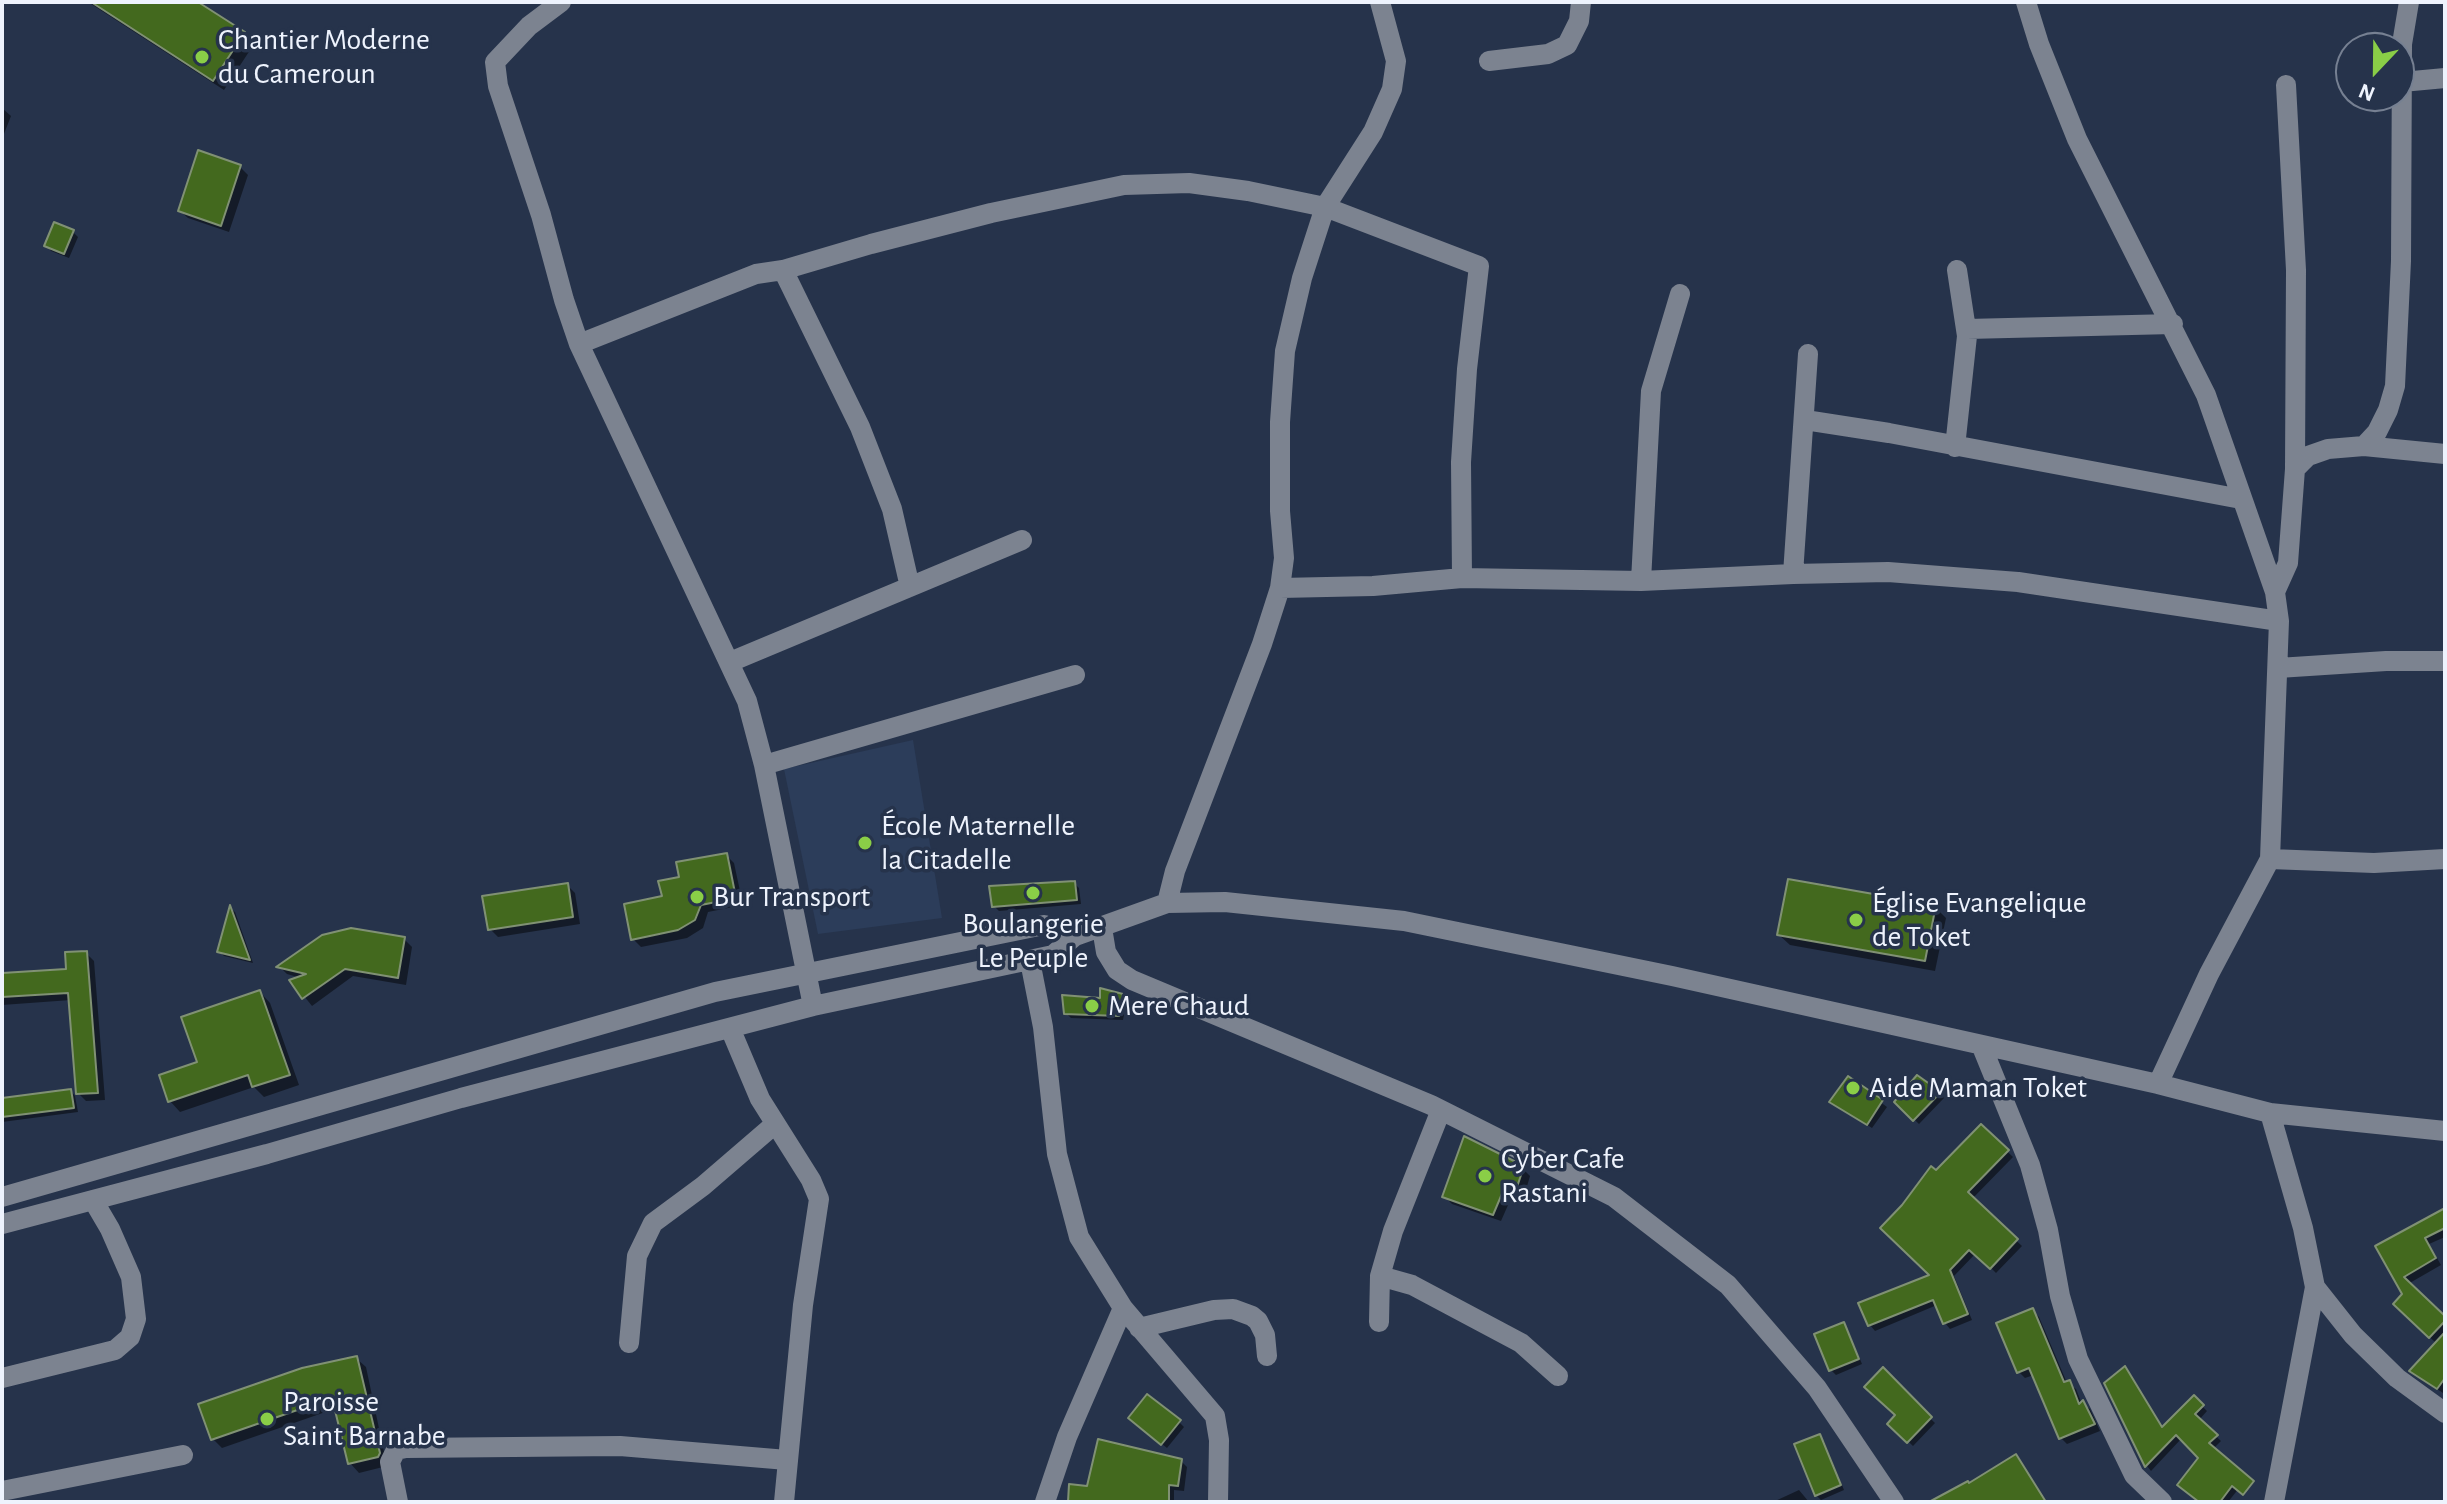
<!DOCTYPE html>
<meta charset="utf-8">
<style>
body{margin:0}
#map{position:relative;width:2447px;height:1504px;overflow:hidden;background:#26334b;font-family:"Alegreya Sans",sans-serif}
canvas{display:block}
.frame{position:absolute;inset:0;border:4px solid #eef3fd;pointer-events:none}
.north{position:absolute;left:2335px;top:32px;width:80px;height:80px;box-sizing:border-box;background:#26334b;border:2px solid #768092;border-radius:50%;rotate:202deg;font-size:22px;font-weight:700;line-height:32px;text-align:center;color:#eef3fd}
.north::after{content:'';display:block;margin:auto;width:28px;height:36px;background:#8ace47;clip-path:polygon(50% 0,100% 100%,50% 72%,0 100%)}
</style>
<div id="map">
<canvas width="2447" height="1504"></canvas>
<div class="frame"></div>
<div class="north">N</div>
</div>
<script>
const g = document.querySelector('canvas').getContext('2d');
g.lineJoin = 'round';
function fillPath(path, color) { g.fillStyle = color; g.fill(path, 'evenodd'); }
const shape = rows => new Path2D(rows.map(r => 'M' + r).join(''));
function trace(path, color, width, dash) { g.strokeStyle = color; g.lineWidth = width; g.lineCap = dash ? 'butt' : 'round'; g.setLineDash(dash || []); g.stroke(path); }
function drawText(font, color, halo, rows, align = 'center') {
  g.font = font + ' "Alegreya Sans",sans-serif'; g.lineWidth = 7; g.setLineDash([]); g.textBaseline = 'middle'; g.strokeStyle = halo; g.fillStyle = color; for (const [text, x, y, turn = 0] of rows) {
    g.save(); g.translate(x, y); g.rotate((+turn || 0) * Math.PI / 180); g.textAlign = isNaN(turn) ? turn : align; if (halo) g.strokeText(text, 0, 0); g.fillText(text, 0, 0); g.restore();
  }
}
const built = shape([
 [913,740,942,918,818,934,784,769]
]);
const shadow = shape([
 [88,2,195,2,243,34,254,44,224,90],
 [2,108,11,116,2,139],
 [240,167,248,175,229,232,188,218,180,211],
 [73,232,78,237,69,258,51,251,47,246],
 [726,855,734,863,743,905,708,912,703,928,687,938,641,947,633,939,681,878],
 [1074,883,1079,888,1081,904,999,911,994,906],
 [567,885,575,893,580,924,498,937,490,929],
 [1935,907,1946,918,1935,971,1790,945,1779,935],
 [231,909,235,912,253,963,224,956,219,951],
 [404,939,412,947,406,985,353,976,312,1006,292,981,301,978,287,974,280,967],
 [86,953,94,961,105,1100,86,1101,78,1093,71,1000,2,1005,2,975,68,971],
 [260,992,270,1003,299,1085,264,1097,254,1087,180,1112,170,1101],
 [1122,995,1127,1000,1123,1020,1071,1018,1066,1013],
 [1849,1079,1887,1107,1872,1128,1832,1102],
 [71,1091,75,1096,78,1112,2,1122,2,1100],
 [1939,1093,1944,1098,1919,1124,1896,1102],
 [1981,1126,2013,1157,1972,1199,2022,1246,1996,1273,1976,1253,1954,1276,1972,1320,1950,1329,1945,1323,1937,1305,1875,1331,1870,1325,1933,1276,1936,1172],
 [1522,1168,1530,1176,1523,1200,1512,1196,1501,1221,1452,1204,1444,1196],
 [2445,1208,2445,1237,2429,1244,2441,1265,2408,1284,2445,1319,2445,1389,2443,1393,2417,1375,2437,1344,2395,1304,2405,1294,2378,1247],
 [2032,1310,2039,1317,2067,1383,2076,1389,2082,1404,2090,1409,2100,1431,2067,1444,2060,1437,2034,1375,2025,1378,2019,1372],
 [1843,1325,1848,1330,1862,1364,1836,1375,1831,1370],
 [356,1358,366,1367,387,1466,359,1473,350,1463,337,1408,222,1448,213,1439],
 [2125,1369,2163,1429,2194,1398,2207,1411,2199,1420,2221,1441,2213,1449,2247,1478,2228,1502,2200,1502,2201,1457,2182,1438,2151,1471,2147,1466,2107,1384],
 [1909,1398,1935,1423,1913,1446,1890,1424],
 [1179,1422,1184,1427,1167,1448,1135,1423],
 [1819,1436,1824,1441,1844,1490,1821,1500,1816,1495],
 [1181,1461,1187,1467,1184,1491,1174,1490,1174,1502,1070,1502,1089,1488],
 [1799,1490,1809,1502,1773,1502]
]);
const building = shape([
 [91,2,198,2,245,32,213,81,91,2],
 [198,150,241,165,221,226,178,211,198,150],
 [54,222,74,230,64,254,44,246,54,222],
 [727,853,736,898,701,905,695,920,678,930,631,940,624,904,662,896,658,881,679,877,676,862,727,853],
 [1788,879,1936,905,1925,961,1777,935,1788,879],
 [1075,881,1077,900,992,907,989,886,1075,881],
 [568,883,573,917,488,930,482,896,568,883],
 [230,905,250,960,217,952,230,905],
 [351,928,405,937,398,978,345,969,302,999,289,980,306,974,276,967,322,935,351,928],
 [87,951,98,1093,76,1094,68,993,2,997,2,973,66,969,65,952,87,951],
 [1100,988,1123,994,1119,1016,1064,1014,1062,995,1100,998,1100,988],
 [260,990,290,1075,252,1087,248,1075,168,1102,159,1075,197,1062,181,1017,260,990],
 [1917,1075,1941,1092,1913,1121,1894,1102,1917,1075],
 [1848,1076,1883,1100,1867,1125,1829,1102,1848,1076],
 [71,1089,74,1108,2,1117,2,1098,71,1089],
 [1981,1124,2009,1150,1968,1192,2018,1239,1990,1269,1969,1250,1950,1270,1968,1314,1943,1324,1933,1300,1868,1326,1858,1303,1929,1275,1880,1228,1902,1205,1931,1166,1936,1170,1981,1124],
 [1464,1136,1524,1166,1515,1193,1504,1189,1493,1215,1442,1197,1464,1136],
 [2445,1208,2445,1228,2425,1238,2436,1258,2404,1277,2445,1316,2445,1321,2429,1338,2393,1304,2402,1294,2375,1246,2445,1208],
 [2033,1308,2064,1382,2070,1380,2079,1404,2083,1400,2095,1424,2059,1439,2029,1368,2017,1373,1996,1323,2033,1308],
 [1844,1322,1859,1359,1829,1371,1814,1334,1844,1322],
 [2445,1332,2445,1378,2437,1389,2409,1371,2445,1332],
 [357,1356,380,1453,378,1457,348,1464,332,1398,211,1440,198,1404,302,1368,357,1356],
 [2125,1366,2162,1427,2194,1395,2204,1405,2195,1414,2218,1435,2209,1443,2254,1481,2243,1495,2232,1486,2220,1502,2199,1502,2177,1485,2198,1458,2176,1435,2145,1467,2104,1383,2125,1366],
 [1883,1367,1932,1417,1907,1443,1887,1424,1895,1415,1864,1387,1883,1367],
 [1147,1394,1181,1420,1161,1445,1128,1418,1147,1394],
 [1820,1434,1841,1485,1815,1496,1794,1444,1820,1434],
 [1098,1439,1182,1459,1178,1486,1169,1485,1169,1502,1068,1502,1069,1484,1087,1486,1098,1439],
 [2016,1454,2046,1502,1929,1502,1968,1481,1969,1483,2016,1454]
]);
const minor = shape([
 [561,2,529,26,495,62,498,86,541,215,564,300,579,344,747,701,764,765,813,1006],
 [2026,2,2039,44,2077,139,2206,395,2275,592,2279,621,2270,859,2209,974,2158,1084],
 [1489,61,1548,54,1567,45,1579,21,1581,2],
 [2402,82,2445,78],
 [2286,85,2296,270,2295,469],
 [783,270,860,427,892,509,910,587],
 [1967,329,2173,324],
 [579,344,756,274,783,270,871,244,991,213,1124,185,1189,183,1248,191,1325,207,1479,266,1467,369,1461,462,1462,578],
 [1805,420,1889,433,2241,499],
 [2364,446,2377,432,2388,410,2395,386,2401,261,2402,44,2409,2],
 [1955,447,1967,336,1957,270],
 [1793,574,1808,354],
 [1641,581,1651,391,1680,294],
 [1280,588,1373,586,1462,578,1641,581,1793,574,1888,572,2018,582,2279,621],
 [2275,592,2288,563,2295,469,2308,456,2328,449,2364,446,2445,454],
 [730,662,1022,540],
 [2278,668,2386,661,2445,661],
 [764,765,1075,675],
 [2270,859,2374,863,2445,859],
 [1167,903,1175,871,1262,644,1280,588,1284,558,1280,511,1280,422,1285,351,1302,278,1325,207,1373,132,1392,89,1396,61,1380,2],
 [1102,928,1106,952,1117,970,1132,980,1431,1105,1614,1197,1728,1285,1817,1388,1894,1502],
 [1030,961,1043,1027,1057,1154,1079,1237,1123,1308,1215,1416,1219,1440,1218,1502],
 [730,1028,760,1099,811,1180,819,1199,803,1305,784,1502],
 [1982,1047,2030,1165,2048,1230,2060,1296,2078,1359,2134,1475,2162,1502],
 [2270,1113,2303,1228,2315,1287,2353,1335,2397,1378,2445,1413],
 [2,1197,715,992,1044,925,1075,936],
 [2,1224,267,1154,461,1098,813,1006,1053,955,1075,936,1167,903,1225,902,1404,921,1672,976,2158,1084,2270,1113,2445,1131],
 [1380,1276,1412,1285,1521,1343,1558,1376],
 [1379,1322,1380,1276,1393,1231,1441,1110],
 [1139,1328,1214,1310,1233,1309,1252,1316,1258,1321,1265,1335,1267,1356],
 [629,1343,637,1256,653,1223,703,1186,775,1124],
 [2,1378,115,1350,130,1337,136,1319,131,1277,110,1229,93,1200],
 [2,1491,183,1455],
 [398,1502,390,1462,396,1450,406,1448,620,1446,787,1460],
 [1045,1502,1067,1437,1123,1308],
 [2274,1502,2315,1287]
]);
const markers = [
 [202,57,8,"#8ace47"],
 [865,843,8,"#8ace47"],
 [1033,893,8,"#8ace47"],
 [697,897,8,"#8ace47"],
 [1856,920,8,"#8ace47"],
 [1092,1006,8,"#8ace47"],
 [1853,1088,8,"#8ace47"],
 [1485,1176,8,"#8ace47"],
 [267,1419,8,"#8ace47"]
];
const poiNames = [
 ["Chantier Moderne",218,40],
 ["du Cameroun",218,74],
 ["École Maternelle",881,826],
 ["la Citadelle",881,860],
 ["Bur Transport",713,897],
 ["Église Evangelique",1872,903],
 ["de Toket",1872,937],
 ["Boulangerie",1033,924,"center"],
 ["Le Peuple",1033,958,"center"],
 ["Mere Chaud",1108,1006],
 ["Aide Maman Toket",1869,1088],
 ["Cyber Cafe",1501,1159],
 ["Rastani",1501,1193],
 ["Paroisse",283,1402],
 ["Saint Barnabe",283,1436]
];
fillPath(built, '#2c3d5a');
fillPath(shadow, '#0007');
fillPath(building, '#43691e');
trace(building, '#809174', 2);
trace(minor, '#7c8390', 20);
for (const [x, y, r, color] of markers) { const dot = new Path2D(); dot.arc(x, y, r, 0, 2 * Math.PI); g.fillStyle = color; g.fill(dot); trace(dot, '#26334b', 3); }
drawText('30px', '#eef3fd', '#26334b', poiNames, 'left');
</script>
